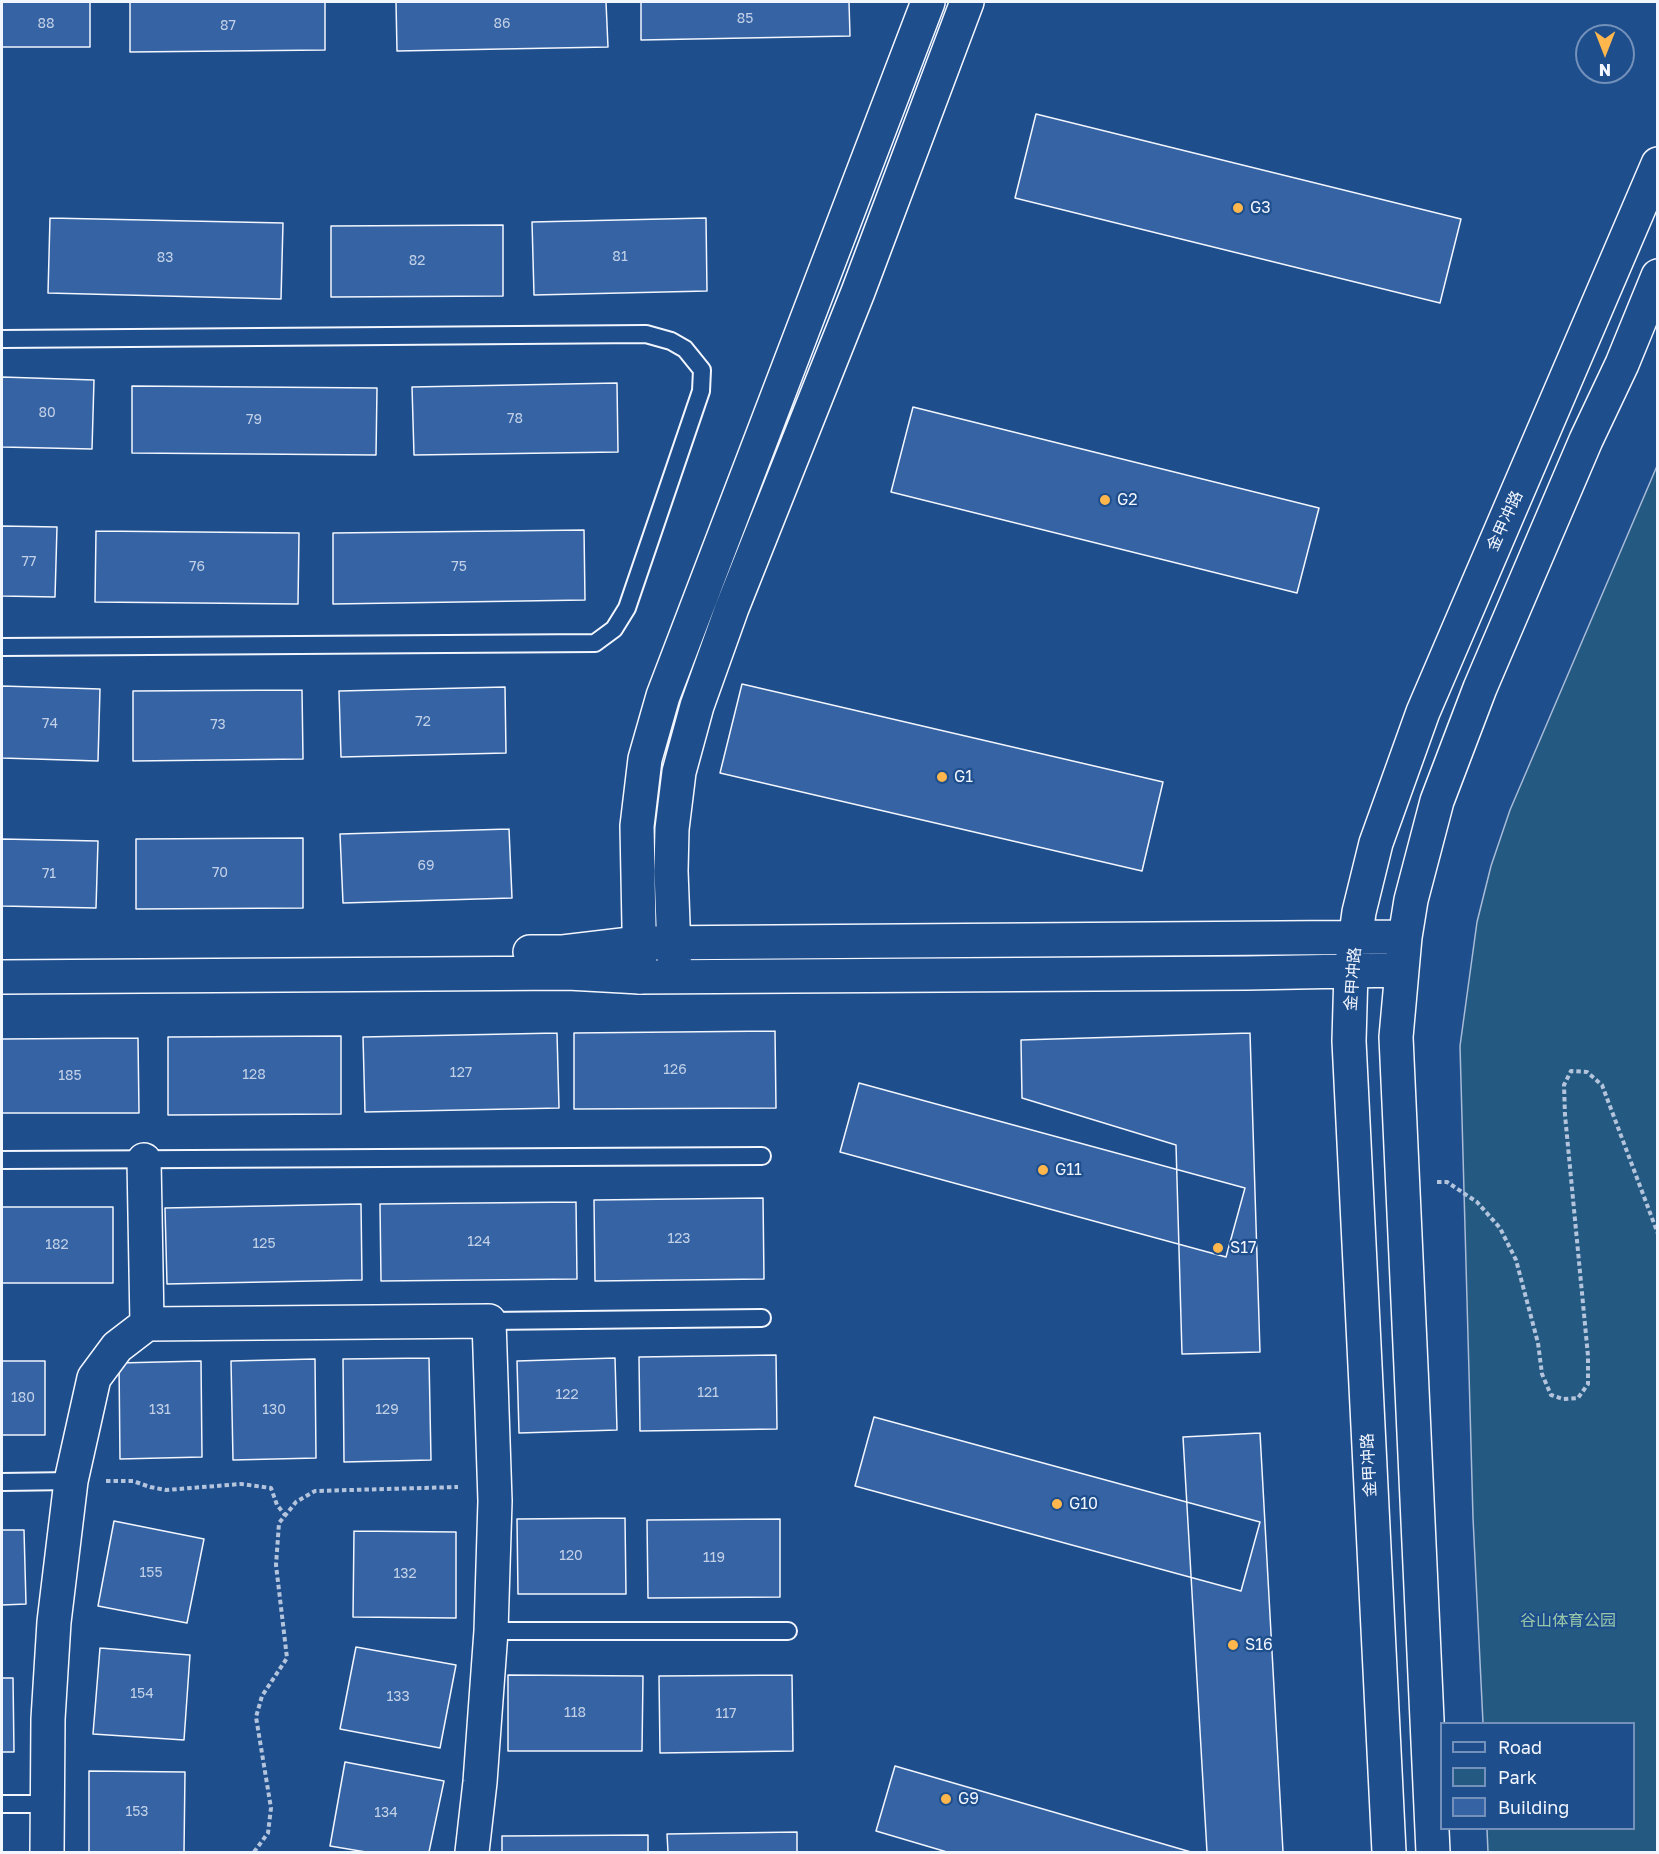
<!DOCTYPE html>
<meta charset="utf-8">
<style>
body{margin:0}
#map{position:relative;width:1659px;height:1854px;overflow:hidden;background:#1f4e8c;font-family:"Golos Text",sans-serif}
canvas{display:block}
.frame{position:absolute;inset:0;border:3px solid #f2f6ff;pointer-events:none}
.legend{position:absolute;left:1440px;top:1722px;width:195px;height:108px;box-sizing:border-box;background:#1f4e8c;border:2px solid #7391ba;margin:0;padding:8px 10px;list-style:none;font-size:18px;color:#f2f6ff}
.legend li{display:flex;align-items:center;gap:12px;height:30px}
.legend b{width:30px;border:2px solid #7391ba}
.north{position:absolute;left:1575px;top:24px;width:60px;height:60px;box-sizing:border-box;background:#1f4e8c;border:2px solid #7391ba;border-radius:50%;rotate:180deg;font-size:16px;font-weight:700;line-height:24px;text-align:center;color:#f2f6ff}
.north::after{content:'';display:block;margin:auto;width:21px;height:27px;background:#ffb74d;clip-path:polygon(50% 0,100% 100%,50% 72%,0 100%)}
</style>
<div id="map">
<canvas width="1659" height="1854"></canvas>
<div class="frame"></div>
<ul class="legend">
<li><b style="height:8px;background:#1f4e8c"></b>Road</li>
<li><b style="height:16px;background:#245a82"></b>Park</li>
<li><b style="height:16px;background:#3563a3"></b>Building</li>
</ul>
<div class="north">N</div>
</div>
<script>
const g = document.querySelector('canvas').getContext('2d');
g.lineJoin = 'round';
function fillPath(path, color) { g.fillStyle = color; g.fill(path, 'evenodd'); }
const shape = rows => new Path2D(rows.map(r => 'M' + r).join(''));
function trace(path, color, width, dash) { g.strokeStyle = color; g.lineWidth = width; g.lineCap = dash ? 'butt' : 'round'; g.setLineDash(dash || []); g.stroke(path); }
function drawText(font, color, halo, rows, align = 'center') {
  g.font = font + ' "Golos Text","Noto Sans SC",sans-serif'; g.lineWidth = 4.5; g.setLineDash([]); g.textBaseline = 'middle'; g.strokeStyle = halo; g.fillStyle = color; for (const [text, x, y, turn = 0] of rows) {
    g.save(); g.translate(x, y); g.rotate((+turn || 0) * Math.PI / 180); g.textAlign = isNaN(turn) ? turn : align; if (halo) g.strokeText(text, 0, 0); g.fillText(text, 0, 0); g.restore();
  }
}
const green = shape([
 [1657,466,1657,1852,1488,1852,1487,1829,1634,1828,1634,1724,1483,1723,1473,1518,1460,1046,1477,922,1491,866,1510,810,1657,466]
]);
const building = shape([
 [2,2,90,2,90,47,2,47,2,2],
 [130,2,325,2,325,50,130,52,130,2],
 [396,2,606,2,608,47,397,51,396,2],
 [641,2,849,2,850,36,641,40,641,2],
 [1036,114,1461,219,1440,303,1015,198,1036,114],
 [50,218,283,223,281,299,48,293,50,218],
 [706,218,707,291,534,295,532,222,706,218],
 [503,225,503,296,331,297,331,226,503,225],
 [2,377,94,380,92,449,2,447,2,377],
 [617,383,618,452,414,455,412,387,617,383],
 [132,386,377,388,376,455,132,453,132,386],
 [913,407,1319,508,1297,593,891,492,913,407],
 [2,526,57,527,55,597,2,596,2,526],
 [584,530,585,600,333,604,333,533,584,530],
 [96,531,299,533,298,604,95,602,96,531],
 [742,684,1163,782,1142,871,720,773,742,684],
 [2,686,100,689,98,761,2,758,2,686],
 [505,687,506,753,341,757,339,691,505,687],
 [302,690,303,759,133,761,133,691,302,690],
 [509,829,512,898,343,903,340,834,509,829],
 [303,838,303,908,136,909,136,839,303,838],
 [2,839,98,841,96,908,2,906,2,839],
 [775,1031,776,1108,574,1109,574,1033,775,1031],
 [557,1033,559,1108,365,1112,363,1037,557,1033],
 [1250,1033,1260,1352,1182,1354,1176,1145,1022,1098,1021,1040,1250,1033],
 [341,1036,341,1114,168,1115,168,1037,341,1036],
 [138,1038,139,1113,2,1113,2,1039,138,1038],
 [859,1083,1245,1188,1226,1257,840,1152,859,1083],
 [763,1198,764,1279,595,1281,594,1200,763,1198],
 [576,1202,577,1279,381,1281,380,1204,576,1202],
 [361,1204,362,1280,167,1284,165,1208,361,1204],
 [2,1207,113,1207,113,1283,2,1283,2,1207],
 [776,1355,777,1429,640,1431,639,1357,776,1355],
 [429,1358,431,1460,344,1462,343,1359,429,1358],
 [615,1358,617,1430,519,1433,517,1361,615,1358],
 [315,1359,316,1458,233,1460,231,1361,315,1359],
 [2,1361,45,1361,45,1435,2,1435,2,1361],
 [201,1361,202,1457,120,1459,119,1363,201,1361],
 [874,1417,1260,1522,1241,1591,855,1486,874,1417],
 [1260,1433,1283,1852,1207,1852,1183,1437,1260,1433],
 [625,1518,626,1594,518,1594,517,1519,625,1518],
 [780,1519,780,1597,648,1598,647,1520,780,1519],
 [114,1521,204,1539,187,1623,98,1606,114,1521],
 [2,1530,24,1530,26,1604,2,1605,2,1530],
 [354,1531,456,1532,456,1618,353,1617,354,1531],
 [356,1647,456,1665,440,1748,340,1729,356,1647],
 [100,1648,190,1655,184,1740,93,1734,100,1648],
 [508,1675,643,1676,642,1751,508,1751,508,1675],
 [792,1675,793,1751,660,1753,659,1676,792,1675],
 [2,1678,13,1678,14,1752,2,1752,2,1678],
 [345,1762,444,1781,429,1852,366,1852,330,1846,345,1762],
 [895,1766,1191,1852,947,1852,876,1831,895,1766],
 [89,1771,185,1772,184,1852,89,1852,89,1771],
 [797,1832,797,1852,668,1852,667,1834,797,1832],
 [648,1835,648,1852,502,1852,502,1836,648,1835]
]);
const path = shape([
 [1437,1182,1447,1182,1477,1202,1500,1228,1516,1260,1538,1343,1542,1374,1551,1395,1563,1399,1578,1398,1588,1384,1588,1356,1565,1115,1564,1085,1571,1071,1587,1072,1602,1085,1658,1234],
 [106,1481,133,1481,150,1487,166,1490,241,1484,271,1488,277,1505,285,1515],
 [254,1852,268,1833,271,1808,256,1717,262,1696,287,1658,276,1565,279,1523,296,1502,315,1491,458,1487]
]);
const lane = shape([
 [2,339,646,334,671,341,685,349,702,370,701,391,627,608,614,629,595,643,2,647],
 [2,1160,762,1156],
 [489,1321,762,1318],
 [2,1482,71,1481],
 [491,1631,788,1631],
 [2,1804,48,1804]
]);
const street = shape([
 [530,952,563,952,639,943],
 [2,977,568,973,640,977],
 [144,1160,147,1324],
 [47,1852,48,1719,54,1622,71,1481,94,1378,117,1347,147,1324,489,1321,495,1501,491,1631,480,1782,472,1852]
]);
const secondary = shape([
 [928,2,663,696,645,759,637,826,640,977,1247,973,1401,970],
 [651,943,1405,937],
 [675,977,671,871,672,829,679,772,697,706,732,608,858,292,967,2],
 [1389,1852,1349,1041,1351,971,1359,912,1376,843,1423,712,1658,164],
 [1433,1852,1396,1037,1405,937,1411,900,1437,801,1480,688,1586,440,1622,364,1658,276]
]);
const markers = [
 [1238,208,6,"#ffb74d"],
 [1105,500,6,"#ffb74d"],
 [942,777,6,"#ffb74d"],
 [1043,1170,6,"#ffb74d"],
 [1218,1248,6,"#ffb74d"],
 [1057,1504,6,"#ffb74d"],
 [1233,1645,6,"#ffb74d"],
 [946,1799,6,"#ffb74d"]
];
const numberNames = [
 ["85",745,19],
 ["88",46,24],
 ["86",502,24],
 ["87",228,26],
 ["81",620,257],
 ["83",165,258],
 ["82",417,261],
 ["80",47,413],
 ["78",515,419],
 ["79",254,420],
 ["77",29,562],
 ["76",197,567],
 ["75",459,567],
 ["72",423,722],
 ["74",50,724],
 ["73",218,725],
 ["69",426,866],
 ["70",220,873],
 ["71",49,874],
 ["126",675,1070],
 ["127",461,1073],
 ["128",254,1075],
 ["185",70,1076],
 ["123",679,1239],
 ["124",479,1242],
 ["125",264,1244],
 ["182",57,1245],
 ["121",708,1393],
 ["122",567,1395],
 ["180",23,1398],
 ["131",160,1410],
 ["130",274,1410],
 ["129",387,1410],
 ["120",571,1556],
 ["119",714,1558],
 ["155",151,1573],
 ["132",405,1574],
 ["154",142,1694],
 ["133",398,1697],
 ["118",575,1713],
 ["117",726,1714],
 ["153",137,1812],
 ["134",386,1813]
];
const poiNames = [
 ["G3",1250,208],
 ["G2",1117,500],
 ["G1",954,777],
 ["G11",1055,1170],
 ["S17",1230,1248],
 ["G10",1069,1504],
 ["S16",1245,1645],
 ["G9",958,1799]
];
const streetNames = [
 ["金甲冲路",1505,521,-66],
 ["金甲冲路",1353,979,-86],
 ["金甲冲路",1369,1465,-93]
];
const parkNames = [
 ["谷山体育公园",1568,1621]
];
fillPath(green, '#245a82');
trace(green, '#a8bbd7', 1.5);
fillPath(building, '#3563a3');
trace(building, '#f2f6ff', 1.5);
trace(lane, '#f2f6ff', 20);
trace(street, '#f2f6ff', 36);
trace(secondary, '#f2f6ff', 36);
trace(path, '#b3c4dc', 4, [4.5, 3]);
trace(lane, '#1f4e8c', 16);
trace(street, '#1f4e8c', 33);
trace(secondary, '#1f4e8c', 33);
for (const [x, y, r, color] of markers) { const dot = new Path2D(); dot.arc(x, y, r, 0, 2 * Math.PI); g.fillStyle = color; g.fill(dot); trace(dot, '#1f4e8c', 2); }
drawText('14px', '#c3d1e8', null, numberNames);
drawText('16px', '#f2f6ff', '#1f4e8c', poiNames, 'left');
drawText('16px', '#f2f6ff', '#1f4e8c', streetNames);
drawText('16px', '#97c8a6', '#1f4e8c', parkNames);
</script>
